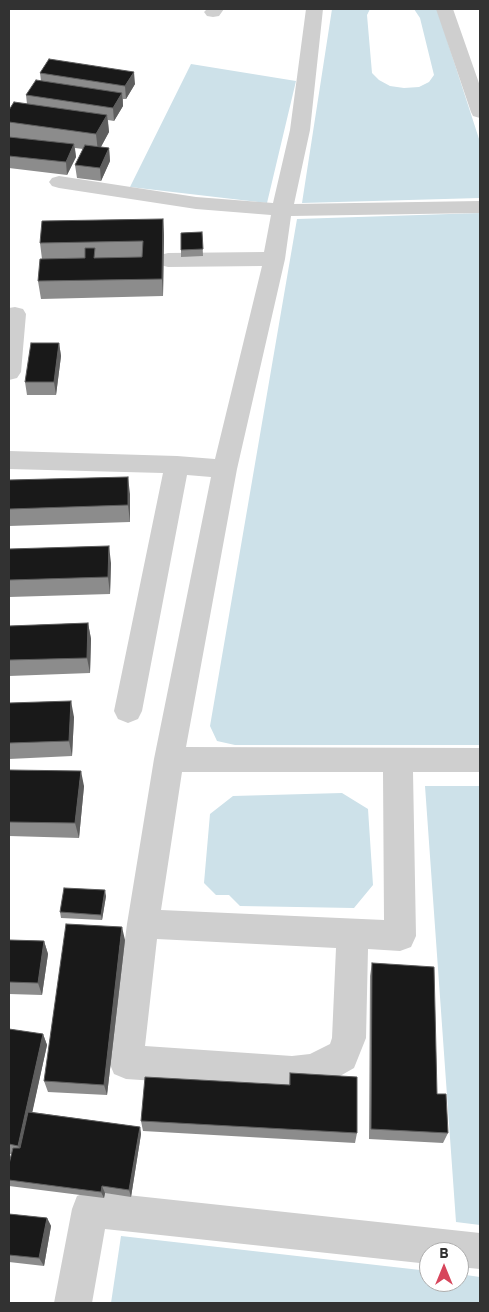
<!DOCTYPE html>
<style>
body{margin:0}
#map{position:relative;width:489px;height:1312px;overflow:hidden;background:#fff;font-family:"IBM Plex Sans",sans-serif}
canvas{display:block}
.frame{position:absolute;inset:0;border:10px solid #323232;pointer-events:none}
.north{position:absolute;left:419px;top:1242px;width:50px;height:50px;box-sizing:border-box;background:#fff;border:1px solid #adadad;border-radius:50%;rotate:0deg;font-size:14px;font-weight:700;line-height:20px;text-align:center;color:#323232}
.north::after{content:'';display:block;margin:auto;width:18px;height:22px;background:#d7465c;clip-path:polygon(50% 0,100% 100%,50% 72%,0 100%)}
</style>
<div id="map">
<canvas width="489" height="1312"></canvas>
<div class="frame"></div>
<div class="north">B</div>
</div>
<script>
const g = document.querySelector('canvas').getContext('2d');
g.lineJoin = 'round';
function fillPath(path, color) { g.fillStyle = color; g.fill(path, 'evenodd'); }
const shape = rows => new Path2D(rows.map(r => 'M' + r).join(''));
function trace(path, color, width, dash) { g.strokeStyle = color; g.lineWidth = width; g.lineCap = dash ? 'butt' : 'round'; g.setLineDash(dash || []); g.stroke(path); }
const water = shape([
 [332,9,370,9,367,15,372,73,379,80,390,86,404,88,419,87,429,82,434,75,420,18,414,9,437,9,480,142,480,198,302,203],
 [191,64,296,81,267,203,130,187],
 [480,213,480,745,235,745,217,741,210,726,297,219],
 [425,786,480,786,480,1225,456,1222],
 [342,793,368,809,373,885,354,908,240,906,229,895,216,895,204,883,210,814,233,796],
 [121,1236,429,1271,429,1282,459,1282,459,1274,480,1277,480,1303,111,1303]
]);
const minor = shape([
 [207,9,224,9,219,16,213,17,207,16,204,12,207,9],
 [306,9,323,9,310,130,294,204,480,201,480,213,291,216,285,259,237,469,186,747,480,748,480,772,413,772,416,936,411,947,400,951,368,949,366,1038,354,1068,340,1076,310,1088,292,1090,126,1079,114,1074,109,1062,127,924,154,759,211,477,187,475,142,711,138,719,128,723,118,719,114,711,163,473,9,469,9,451,177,456,215,459,262,266,168,267,160,265,157,260,160,255,168,253,264,252,271,215,196,209,59,188,52,186,49,182,52,178,59,176,196,197,273,203,290,130,306,9],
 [182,772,383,772,384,920,161,910,182,772],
 [157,939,336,948,332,1038,330,1044,310,1054,292,1056,145,1046,157,939],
 [436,9,453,9,480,86,480,118,473,116,471,112,436,9],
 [15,307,23,309,26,314,21,372,17,378,9,380,9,308,15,307],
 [90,1191,480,1233,480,1269,459,1267,459,1252,429,1252,429,1264,105,1229,92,1303,54,1303,72,1209,77,1196,90,1191]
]);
const wall = shape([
 [40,73,135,84,126,99,123,99,123,106,114,121,108,120,109,132,101,147,109,148,110,161,101,181,77,178,75,165,83,149,75,148,76,157,67,175,9,168,9,110,27,104,26,95,41,81],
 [163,219,164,236,163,296,41,299,38,281,42,259,40,243],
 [202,232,203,256,181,257,181,233],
 [59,343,61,356,56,395,27,395,25,382],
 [9,480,130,494,130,522,9,526],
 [9,549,111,563,110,594,9,597],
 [88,623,91,639,90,673,9,676,9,626],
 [9,703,74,717,72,756,9,759],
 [9,770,84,786,79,838,9,836],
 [106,896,102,920,61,918,60,912],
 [9,940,44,941,48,954,42,995,9,994],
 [125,940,107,1095,48,1092,44,1081],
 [372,963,437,1094,448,1133,443,1143,369,1139,370,976],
 [9,1029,43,1034,47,1045,32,1112,140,1127,141,1134,131,1197,105,1193,104,1198,9,1186,9,1164,11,1154,9,1154],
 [290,1073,357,1133,355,1143,143,1131,141,1121,289,1085],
 [9,1214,47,1218,51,1226,44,1266,9,1262]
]);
const shadedWall = shape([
 [134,72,135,84,126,99,125,86],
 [122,93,123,106,114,121,113,108],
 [107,115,109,132,98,152,96,134],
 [74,144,76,157,67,175,66,162],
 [109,148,110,161,101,181,100,168],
 [163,219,164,236,163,296,162,279],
 [59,343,61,356,56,395,54,382],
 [128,477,130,494,130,522,128,505],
 [109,546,111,563,110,594,108,577],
 [88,623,91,639,90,673,87,658],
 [71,701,74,717,72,756,69,741],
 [81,771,84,786,79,838,75,823],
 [105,890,106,896,102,920,101,915],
 [122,927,125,940,107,1095,104,1085],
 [44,941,48,954,42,995,38,983],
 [43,1034,47,1045,23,1155,18,1146],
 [140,1127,141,1134,131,1197,129,1190],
 [102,1186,105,1193,104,1198,101,1192],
 [47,1218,51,1226,44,1266,39,1258]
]);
const building = shape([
 [49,59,134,72,125,86,40,73,49,59],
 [36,80,122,93,113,108,26,95,36,80],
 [14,102,107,115,96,134,9,122,9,110,14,102],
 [9,137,74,144,66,162,9,156,9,137],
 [85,145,109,148,100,168,75,165,85,145],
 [163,219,162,279,38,281,40,259,85,258,85,248,95,248,94,258,142,257,143,241,40,243,42,221,163,219],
 [202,232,203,249,181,250,181,233,202,232],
 [31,343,59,343,54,382,25,382,31,343],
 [128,477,128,505,9,509,9,480,128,477],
 [109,546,108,577,9,580,9,549,109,546],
 [88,623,87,658,9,660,9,626,88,623],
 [71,701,69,741,9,743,9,703,71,701],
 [9,770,81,771,75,823,9,822,9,770],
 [64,888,105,890,101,915,60,912,64,888],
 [66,924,122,927,104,1085,44,1081,66,924],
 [9,940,44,941,38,983,9,982,9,940],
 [372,963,434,967,437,1094,446,1094,448,1133,371,1129,372,963],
 [9,1029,43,1034,18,1146,9,1144,9,1029],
 [290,1073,357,1077,357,1133,141,1121,145,1077,290,1085,290,1073],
 [28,1112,140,1127,129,1190,102,1186,101,1192,9,1180,9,1164,13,1148,20,1148,28,1112],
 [9,1214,47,1218,39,1258,9,1255,9,1214]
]);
fillPath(water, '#cde1e9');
fillPath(minor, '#cfcfcf');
fillPath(wall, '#8c8c8c');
fillPath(shadedWall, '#5e5e5e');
fillPath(building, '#191919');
trace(building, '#5e5e5e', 1);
</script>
